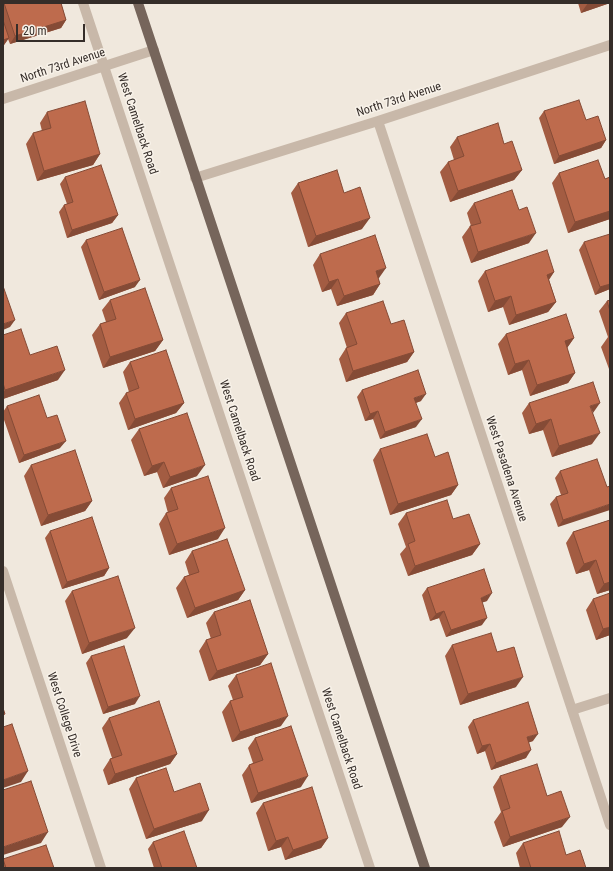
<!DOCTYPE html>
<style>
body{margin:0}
#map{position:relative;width:613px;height:871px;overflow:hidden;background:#f0e8dd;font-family:"Roboto Condensed",sans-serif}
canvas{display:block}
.frame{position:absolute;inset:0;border:4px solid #352d29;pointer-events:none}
.scale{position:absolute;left:16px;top:24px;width:69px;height:18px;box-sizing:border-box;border:2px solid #352d29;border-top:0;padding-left:5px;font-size:12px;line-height:14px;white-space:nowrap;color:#352d29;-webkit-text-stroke:3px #f8f2e9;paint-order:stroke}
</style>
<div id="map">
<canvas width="613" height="871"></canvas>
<div class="frame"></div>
<div class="scale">20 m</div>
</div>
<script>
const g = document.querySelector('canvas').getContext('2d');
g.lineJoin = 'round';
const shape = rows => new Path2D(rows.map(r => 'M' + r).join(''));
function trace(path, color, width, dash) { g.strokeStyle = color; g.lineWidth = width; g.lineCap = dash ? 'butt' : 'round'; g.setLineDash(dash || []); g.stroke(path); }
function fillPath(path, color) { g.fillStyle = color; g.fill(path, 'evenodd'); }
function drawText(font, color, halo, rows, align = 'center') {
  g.font = font + ' "Roboto Condensed",sans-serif'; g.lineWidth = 3; g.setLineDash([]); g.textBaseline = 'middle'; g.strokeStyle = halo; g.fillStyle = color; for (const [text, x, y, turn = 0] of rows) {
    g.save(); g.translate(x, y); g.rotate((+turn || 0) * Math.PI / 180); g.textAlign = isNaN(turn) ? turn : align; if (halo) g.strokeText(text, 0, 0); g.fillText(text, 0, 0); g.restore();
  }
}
const minor = shape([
 [83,3,370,868],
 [3,99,154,50],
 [378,121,610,825],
 [195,178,378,121,610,45],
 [3,571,101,868],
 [572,710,610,698]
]);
const primary = shape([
 [138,3,425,868]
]);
const wall = shape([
 [3,3,61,3,66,20,61,28,10,44,8,39,4,45,3,46],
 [578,3,610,3,581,13],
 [544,111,586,120,606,140,601,148,554,164,539,118],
 [47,112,100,154,93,165,37,181,26,144,33,133,42,131,40,123],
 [457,137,504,144,522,170,514,180,450,202,440,172,448,162,454,160,450,147],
 [559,173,605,179,610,177,610,219,568,233,552,183],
 [65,177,118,215,112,223,67,238,59,212,64,205,67,204,60,184],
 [298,183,344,193,362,229,308,247,291,193],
 [474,203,529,243,471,263,462,237,470,226,471,226,467,213],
 [86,240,135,287,99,300,81,247],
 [584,242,610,289,595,295,579,250],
 [320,254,379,278,378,278,380,284,373,295,337,306,331,289,322,292,313,265],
 [485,271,554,272,549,280,556,302,548,312,509,325,503,307,488,312,478,281],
 [110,300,163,340,155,351,103,368,92,335,100,324,106,322,102,310],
 [610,300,610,369,609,369,601,347,608,337,599,311,607,301],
 [346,313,391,324,414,352,407,362,346,382,339,359,346,348,347,348,339,323],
 [506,334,574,338,567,348,575,373,568,383,530,396,522,370,508,375,498,344],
 [3,335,30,355,58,380,3,399],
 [130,362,184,403,176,413,128,430,119,403,126,393,129,392,123,372],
 [362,390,421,401,416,403,416,427,380,439,373,419,365,421,357,397],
 [529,403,593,413,592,444,552,457,543,430,529,434,522,413],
 [7,406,47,418,60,448,19,463,3,417,3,412],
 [139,429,197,476,163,488,157,472,144,476,131,440],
 [380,449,435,457,458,485,451,495,390,515,373,460],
 [31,465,92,501,85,511,41,526,24,476],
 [560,471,607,487,558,527,550,504,556,497,561,495,555,478],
 [171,488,218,539,169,555,159,524,166,513,168,513,164,498],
 [406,513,453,519,480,544,472,555,408,576,400,554,406,547,398,524],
 [610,520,610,590,597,594,589,570,576,574,566,543,573,532],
 [50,531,109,568,104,576,62,589,45,538],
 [192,551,245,590,238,600,187,618,176,588,184,577,189,575,185,562],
 [427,588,487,601,482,602,482,625,446,637,439,618,430,621,422,595],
 [72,591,127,638,82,654,65,601],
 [593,599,610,635,596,640,586,610],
 [214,612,268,654,260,665,209,681,199,651,206,640,211,639,206,623],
 [452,645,497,652,516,687,460,705,445,656],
 [91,656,135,704,103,714,86,663],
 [236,675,281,726,232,742,222,712,230,701,233,700,228,686],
 [109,718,177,754,170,764,108,785,103,770,110,759,112,758,102,728],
 [473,720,533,741,529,742,526,758,491,770,485,751,477,754,468,727],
 [255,738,301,787,251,803,242,775,249,765,253,763,248,748],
 [500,776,547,796,562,827,503,847,494,822,501,812,493,787],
 [136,778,174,792,202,821,146,839,129,789],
 [263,803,328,838,321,848,285,860,281,847,268,851,256,813],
 [153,842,197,868,154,868,148,849],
 [523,843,566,855,586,868,520,868,516,853],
 [3,859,54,868,3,868]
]);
const shadedWall = shape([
 [588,3,610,3,581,13],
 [66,20,61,28,10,44,15,36],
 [9,38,4,45,3,46,3,40],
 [606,140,601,148,554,164,559,156],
 [100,154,93,165,37,181,44,171],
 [522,170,514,180,450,202,458,191],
 [610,211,610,219,568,233,575,222],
 [118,215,112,223,67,238,72,230],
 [370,218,362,229,308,247,316,236],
 [536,233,529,243,471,263,478,252],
 [386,268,379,278,368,282,376,271],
 [554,272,547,282,547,275],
 [338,279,331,289,322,292,329,282],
 [140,280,135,287,99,300,104,292],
 [380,284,373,295,337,306,344,296],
 [610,284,610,289,595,295,600,287],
 [511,296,503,307,488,312,495,301],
 [556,302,548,312,509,325,516,315],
 [15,320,10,327,3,330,3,324],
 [574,338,567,348,565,341],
 [163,340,155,351,103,368,110,357],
 [414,352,407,362,346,382,353,371],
 [529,360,522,370,508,375,515,364],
 [65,370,58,380,3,399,3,393,5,390],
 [575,373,568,383,530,396,537,385],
 [426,394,421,401,409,405,414,398],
 [184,403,176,413,128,430,135,419],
 [600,403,593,413,590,406],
 [378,411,373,419,365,421,370,414],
 [422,419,416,427,380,439,385,432],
 [551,419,543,430,529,434,536,424],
 [600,433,592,444,552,457,559,446],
 [66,441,60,448,19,463,24,455],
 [164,462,157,472,144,476,152,466],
 [205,465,197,476,163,488,170,477],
 [458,485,451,495,390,515,398,504],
 [92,501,85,511,41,526,48,515],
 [610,504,610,510,558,527,563,520],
 [225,528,218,539,169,555,177,544],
 [480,544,472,555,408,576,415,566],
 [596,560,589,570,576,574,584,564],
 [109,568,104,576,62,589,67,582],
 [610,582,610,590,597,594,604,584],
 [245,590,238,600,187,618,195,608],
 [492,593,487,601,475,605,481,598],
 [444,611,439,618,430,621,436,614],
 [487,618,482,625,446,637,451,630],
 [610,627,610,635,596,640,603,629],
 [135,628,127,638,82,654,89,643],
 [268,654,260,665,209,681,217,671],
 [523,677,516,687,460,705,468,694],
 [140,696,135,704,103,714,108,707],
 [288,716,281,726,232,742,240,732],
 [538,734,533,741,522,745,527,737],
 [490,744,485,751,477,754,482,746],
 [531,750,526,758,491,770,496,763],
 [177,754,170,764,108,785,115,774],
 [28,771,21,782,3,788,3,780],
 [308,776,301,787,251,803,258,793],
 [209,810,202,821,146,839,154,829],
 [570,817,562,827,503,847,510,837],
 [48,832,41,843,3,855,3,847],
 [288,837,281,847,268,851,276,841],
 [328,838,321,848,285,860,293,850]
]);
const building = shape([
 [4,3,61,3,66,20,15,36,4,3],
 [3,20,9,38,3,40,3,20],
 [579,100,586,120,598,116,606,140,559,156,544,111,579,100],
 [85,101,100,154,44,171,33,133,51,128,47,112,85,101],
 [498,123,504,144,512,141,522,170,458,191,448,162,464,156,457,137,498,123],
 [598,160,605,179,610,177,610,211,575,222,559,173,598,160],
 [101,165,118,215,72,230,64,205,73,202,65,177,101,165],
 [337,170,344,193,360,187,370,218,316,236,298,183,337,170],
 [512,190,519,210,527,207,536,233,478,252,470,226,481,223,474,203,512,190],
 [122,228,140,280,104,292,86,240,122,228],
 [610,234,610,284,600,287,584,242,610,234],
 [375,235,386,268,376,271,380,284,344,296,338,279,329,282,320,254,375,235],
 [547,250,554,272,547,275,556,302,516,315,511,296,495,301,485,271,547,250],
 [3,286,15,320,3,324,3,286],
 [145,288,163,340,110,357,100,324,116,319,110,300,145,288],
 [610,300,610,311,607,301,610,300],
 [383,301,391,324,404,320,414,352,353,371,346,348,357,344,346,313,383,301],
 [566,314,574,338,565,341,575,373,537,385,529,360,515,364,506,334,566,314],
 [21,329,30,355,57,346,65,370,5,390,3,383,3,335,21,329],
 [166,350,184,403,135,419,126,393,139,388,130,362,166,350],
 [418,370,426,394,414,398,422,419,385,432,378,411,370,414,362,390,418,370],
 [593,382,600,403,590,406,600,433,559,446,551,419,536,424,529,403,593,382],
 [39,395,47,418,57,415,66,441,24,455,7,406,39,395],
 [187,413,205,465,170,477,164,462,152,466,139,429,187,413],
 [427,434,435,457,448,452,458,485,398,504,380,449,427,434],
 [75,450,92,501,48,515,31,465,75,450],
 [597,459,607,487,610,486,610,504,563,520,556,497,568,493,560,471,597,459],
 [208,476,225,528,177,544,166,513,178,509,171,488,208,476],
 [447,500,453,519,469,514,480,544,415,566,408,544,415,541,406,513,447,500],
 [92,517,109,568,67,582,50,531,92,517],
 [610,520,610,582,604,584,596,560,584,564,573,532,610,520],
 [227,539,245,590,195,608,184,577,199,572,192,551,227,539],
 [484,569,492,593,481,598,487,618,451,630,444,611,436,614,427,588,484,569],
 [118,576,135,628,89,643,72,591,118,576],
 [610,593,610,627,603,629,593,599,610,593],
 [250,600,268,654,217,671,206,640,221,635,214,612,250,600],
 [491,633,497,652,514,647,523,677,468,694,452,645,491,633],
 [124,646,140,696,108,707,91,656,124,646],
 [271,663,288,716,240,732,230,701,243,697,236,675,271,663],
 [159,701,177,754,115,774,110,759,122,755,109,718,159,701],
 [528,702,538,734,527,737,531,750,496,763,490,744,482,746,473,720,528,702],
 [3,708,5,714,3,715,3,708],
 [12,724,28,771,3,780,3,727,12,724],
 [291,726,308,776,258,793,249,765,263,760,255,738,291,726],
 [537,764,547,796,561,791,570,817,510,837,502,811,510,808,500,776,537,764],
 [166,768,174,792,200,783,209,810,154,829,136,778,166,768],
 [31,781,48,832,3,847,3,790,31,781],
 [312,787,328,838,293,850,288,837,276,841,263,803,312,787],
 [184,831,197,868,162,868,153,842,184,831],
 [559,831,566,855,580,850,586,868,531,868,523,843,559,831],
 [46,845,54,868,6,868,3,859,46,845]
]);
const streetNames = [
 ["North 73rd Avenue",63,66,-18],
 ["North 73rd Avenue",399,100,-18],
 ["West Camelback Road",137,124,72],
 ["West Camelback Road",239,431,72],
 ["West Pasadena Avenue",506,469,72],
 ["West College Drive",64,715,72],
 ["West Camelback Road",341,739,72]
];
trace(minor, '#c8b8a9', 10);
trace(primary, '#76655b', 10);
fillPath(wall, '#a35c42');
fillPath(shadedWall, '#854b36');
fillPath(building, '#be6b4d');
trace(building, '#854b36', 1);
drawText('12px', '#352d29', '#f8f2e9', streetNames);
</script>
